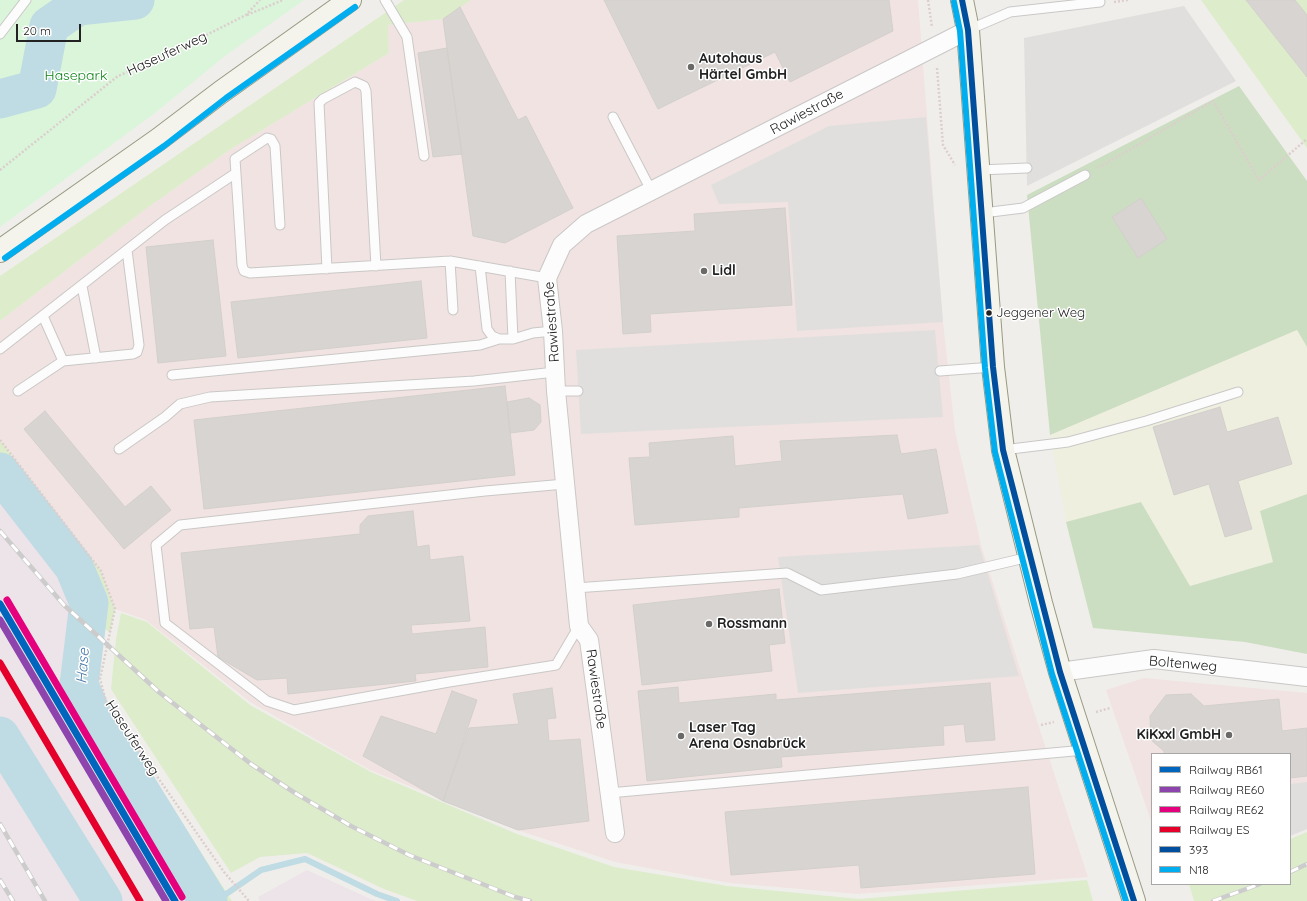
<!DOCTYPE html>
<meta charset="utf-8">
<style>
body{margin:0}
#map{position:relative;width:1307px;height:901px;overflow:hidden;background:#f0eeeb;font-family:Quicksand,sans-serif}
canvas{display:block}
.legend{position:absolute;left:1151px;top:753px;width:140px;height:132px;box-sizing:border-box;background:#fff;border:1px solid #a7a7a7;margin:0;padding:5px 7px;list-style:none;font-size:12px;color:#222}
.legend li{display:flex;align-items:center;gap:8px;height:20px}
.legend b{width:20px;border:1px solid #a7a7a7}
.scale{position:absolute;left:16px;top:24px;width:65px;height:18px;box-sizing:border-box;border:2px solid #222;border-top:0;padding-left:5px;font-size:12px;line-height:14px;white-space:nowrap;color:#222;-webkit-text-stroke:3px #fff;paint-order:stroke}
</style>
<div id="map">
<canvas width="1307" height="901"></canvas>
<ul class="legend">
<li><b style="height:5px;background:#0065bd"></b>Railway RB61</li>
<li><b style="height:5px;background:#8e44ad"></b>Railway RE60</li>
<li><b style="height:5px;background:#e5007d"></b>Railway RE62</li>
<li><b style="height:5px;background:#e4002b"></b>Railway ES</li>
<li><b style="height:5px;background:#004f9f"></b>393</li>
<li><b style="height:5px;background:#00adef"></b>N18</li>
</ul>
<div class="scale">20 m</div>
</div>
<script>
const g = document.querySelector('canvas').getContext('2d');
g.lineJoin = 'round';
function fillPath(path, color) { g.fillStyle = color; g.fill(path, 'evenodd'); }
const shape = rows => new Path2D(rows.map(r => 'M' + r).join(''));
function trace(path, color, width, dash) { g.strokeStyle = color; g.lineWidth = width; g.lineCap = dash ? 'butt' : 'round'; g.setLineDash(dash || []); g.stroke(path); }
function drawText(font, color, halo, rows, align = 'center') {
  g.font = font + ' Quicksand,sans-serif'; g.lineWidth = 3; g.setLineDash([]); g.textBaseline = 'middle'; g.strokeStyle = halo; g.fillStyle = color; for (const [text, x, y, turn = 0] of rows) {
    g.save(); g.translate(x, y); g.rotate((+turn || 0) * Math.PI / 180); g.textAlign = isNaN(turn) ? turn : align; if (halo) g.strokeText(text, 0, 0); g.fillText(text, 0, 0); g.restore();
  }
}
const commercial = shape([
 [471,0,918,0,943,322,955,431,981,545,1022,675,1088,877,858,894,730,883,615,862,514,829,370,770,250,702,146,620,115,609,101,571,0,440,0,321,147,208,231,149,389,53,388,25,443,19],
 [1144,678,1307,693,1307,829,1290,836,1290,754,1152,754,1152,824,1106,690]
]);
const industrial = shape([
 [0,472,74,567,89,603,83,650,60,685,195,901,0,901],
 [307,870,373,900,376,901,260,901,258,897]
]);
const farmland = shape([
 [1297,330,1307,347,1307,494,1260,511,1273,562,1189,586,1141,502,1066,522,1050,435]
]);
const grass = shape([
 [404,0,471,0,443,19,388,25,389,53,231,149,147,208,0,321,0,276],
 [1201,0,1307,0,1307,148],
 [0,440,101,571,115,609,110,633,87,614,89,603,74,567,0,472],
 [121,613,147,622,250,705,371,772,517,834,614,867,727,886,859,899,1087,880,1093,901,417,901,384,889,307,853,260,857,231,873,111,689,116,639],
 [77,658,232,901,195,901,60,685],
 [1307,832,1307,901,1194,901,1189,884,1290,884,1290,839]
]);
const forest = shape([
 [1239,86,1307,181,1307,347,1297,330,1050,435,1027,195],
 [1307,494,1307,654,1245,642,1093,628,1066,522,1141,502,1190,586,1273,562,1260,511]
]);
const park = shape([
 [0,0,304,0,225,56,155,113,0,227]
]);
const parking = shape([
 [1184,6,1236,81,1027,186,1024,38],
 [926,117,943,322,797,331,788,202,719,204,711,185,829,126],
 [935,330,943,417,581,434,576,350],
 [979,545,1019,676,798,693,778,557],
 [1307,782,1307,829,1290,836,1290,784]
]);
const stream = shape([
 [0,758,10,752],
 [216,901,261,870,305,859,377,894,397,901]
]);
const river = shape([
 [0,99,37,89,49,26,78,6,135,0],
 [0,472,74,567,89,603,79,685,90,710,208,901],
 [0,736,103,901]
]);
const building = shape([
 [604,0,889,0,893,31,790,82,775,52,658,109,604,0],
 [1246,0,1295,0,1307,15,1307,77,1246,0],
 [460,7,518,120,526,116,573,208,505,243,473,236,443,19,460,7],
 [447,48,462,154,433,157,418,53,447,48],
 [1141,198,1167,239,1138,258,1112,217,1141,198],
 [785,208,792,305,650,314,651,332,623,334,617,236,695,231,694,214,785,208],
 [213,240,226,356,158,363,146,247,213,240],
 [421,281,427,338,238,358,231,302,421,281],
 [505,386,515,475,204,509,194,420,505,386],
 [529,398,540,405,541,422,534,430,510,433,507,402,529,398],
 [1220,407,1227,432,1278,417,1292,464,1238,481,1252,529,1225,537,1209,484,1174,495,1153,427,1220,407],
 [45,411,125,507,151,486,171,510,124,549,24,429,45,411],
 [897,435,901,454,936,449,948,513,908,519,903,494,739,508,739,517,635,525,629,458,650,457,649,443,733,436,735,466,782,461,780,441,897,435],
 [413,511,417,547,429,545,430,560,463,556,470,621,411,625,412,634,485,627,488,667,415,674,416,681,288,694,287,678,257,680,218,657,214,627,190,629,181,553,360,534,360,525,368,516,413,511],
 [779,589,785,643,769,645,772,671,642,685,633,605,779,589],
 [990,683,995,740,966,742,964,724,943,726,944,745,781,757,782,767,647,781,638,691,678,687,679,703,776,694,776,700,990,683],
 [552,688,556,718,547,719,549,741,580,739,589,821,518,830,443,801,469,728,519,724,513,694,552,688],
 [452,691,477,700,443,801,363,756,381,716,436,734,452,691],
 [1191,694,1204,706,1279,699,1282,731,1307,728,1307,776,1290,778,1290,754,1164,754,1164,751,1151,740,1150,716,1166,695,1191,694],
 [1028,787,1035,874,861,888,859,865,731,875,725,812,1028,787]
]);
const path = shape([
 [928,0,932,27],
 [1114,2,1128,0],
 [247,15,283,0],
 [937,68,943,145,955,165],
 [1098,168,1213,101,1259,180,1307,139],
 [0,170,118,76,163,57,246,15,260,0],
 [0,440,101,571,115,609,100,679,107,705,224,872,249,901],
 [1096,712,1110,708],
 [1041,725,1054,722]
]);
const lane = shape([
 [385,0,407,37,424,156],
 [968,30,1010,12,1100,2],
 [0,34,26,0],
 [613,117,652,192],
 [979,170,1027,168],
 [983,213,1023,208,1085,175],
 [280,225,275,146,271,139,267,138,235,159,242,265,244,271,250,273,450,261,547,278],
 [450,261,453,310],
 [480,266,487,329,492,336,499,339,513,339,533,333,553,331],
 [327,269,319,103,323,99,355,82,364,86,366,91,376,266],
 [510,271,513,339],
 [82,286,96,358],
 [43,316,63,361],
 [0,349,165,220,236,173],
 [940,371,993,367],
 [172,375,480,345,499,339],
 [18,391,63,361,133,354,137,352,139,345,127,250],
 [556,391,578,391],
 [119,449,165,417,180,404,210,397,474,381,555,372],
 [1003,450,1068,442,1146,421,1238,392],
 [565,484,485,491,180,525,156,545,165,623,267,701,294,710,449,682,556,665,579,626],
 [575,588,787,573,821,590,957,574,1029,557],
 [609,793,1085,750]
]);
const street = shape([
 [1060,672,1154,659,1307,677],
 [615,833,589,640,579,626,556,391,553,331,547,278,562,245,586,224,968,30]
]);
const secondary = shape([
 [962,0,968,30,993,367,1003,450,1041,603,1060,672,1134,901],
 [0,251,159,139,221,92,350,0]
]);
const rail = shape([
 [0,531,64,605,160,693,251,764,295,793,351,826,409,855,515,897,530,901],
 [0,824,45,901],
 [1290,872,1307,864],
 [0,880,13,901],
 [1213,901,1260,884]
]);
const bus1 = shape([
 [962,0,968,30,993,367,1003,450,1060,672,1134,901]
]);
const bus2 = shape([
 [954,2,960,31,985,368,995,452,1052,674,1126,901],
 [5,258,164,146,226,98,355,7]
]);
const rail1 = shape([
 [0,604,175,901]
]);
const rail2 = shape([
 [0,620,166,901]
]);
const rail3 = shape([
 [7,600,182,897]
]);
const rail4 = shape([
 [0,663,140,901]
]);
const markers = [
 [691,67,4,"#6a6968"],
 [704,271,4,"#6a6968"],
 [989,313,3.5,"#222"],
 [709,624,4,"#6a6968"],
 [1229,735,4,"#6a6968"],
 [681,736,4,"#6a6968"]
];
const busNames = [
 ["Jeggener Weg",996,313]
];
const streetNames = [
 ["Haseuferweg",167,54,-25],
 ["Rawiestraße",807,112,-28],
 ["Rawiestraße",552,322,-94],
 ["Boltenweg",1183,664,5],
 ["Rawiestraße",596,689,82],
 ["Haseuferweg",132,738,57]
];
const poiNames = [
 ["Autohaus",699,59],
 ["Härtel GmbH",699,75],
 ["Lidl",712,271],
 ["Rossmann",717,624],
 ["Laser Tag",689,728],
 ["Arena Osnabrück",689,744],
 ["KiKxxl GmbH",1221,735,"right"]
];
const parkNames = [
 ["Hasepark",76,76]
];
const waterNames = [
 ["Hase",83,666,-86]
];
fillPath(commercial, '#f1e3e1');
fillPath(industrial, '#ede4e9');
fillPath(farmland, '#efefdf');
fillPath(grass, '#ddeccb');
fillPath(forest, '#cbdec1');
fillPath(park, '#daf5da');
fillPath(parking, '#e0dfde');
trace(stream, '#bfdbe3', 6);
trace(river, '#bfdbe3', 39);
fillPath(building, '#d7d4d2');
trace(building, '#d3d0cc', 1);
trace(lane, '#c9c8c7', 11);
trace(street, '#c9c8c7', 20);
trace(secondary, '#999a82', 24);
trace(path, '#dccecd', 2.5, [2, 2]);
trace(lane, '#fdfcfc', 9);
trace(street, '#fdfcfc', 18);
trace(secondary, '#f4f4ed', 22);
trace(rail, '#ccc', 4.5);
trace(rail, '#fff', 3, [9]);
trace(bus1, '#004f9f', 6);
trace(bus2, '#00adef', 6);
trace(rail1, '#0065bd', 7);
trace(rail2, '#8e44ad', 7);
trace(rail3, '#e5007d', 7);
trace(rail4, '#e4002b', 7);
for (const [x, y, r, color] of markers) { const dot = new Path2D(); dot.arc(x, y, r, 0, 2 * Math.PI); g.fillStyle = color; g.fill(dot); trace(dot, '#fff', 1.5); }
drawText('13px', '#222', '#fff', busNames, 'left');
drawText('14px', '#222', '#fff', streetNames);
drawText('bold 14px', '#222', '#fff', poiNames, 'left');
drawText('14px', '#0c8416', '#fff', parkNames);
drawText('italic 15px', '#4a7aab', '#fff', waterNames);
</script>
